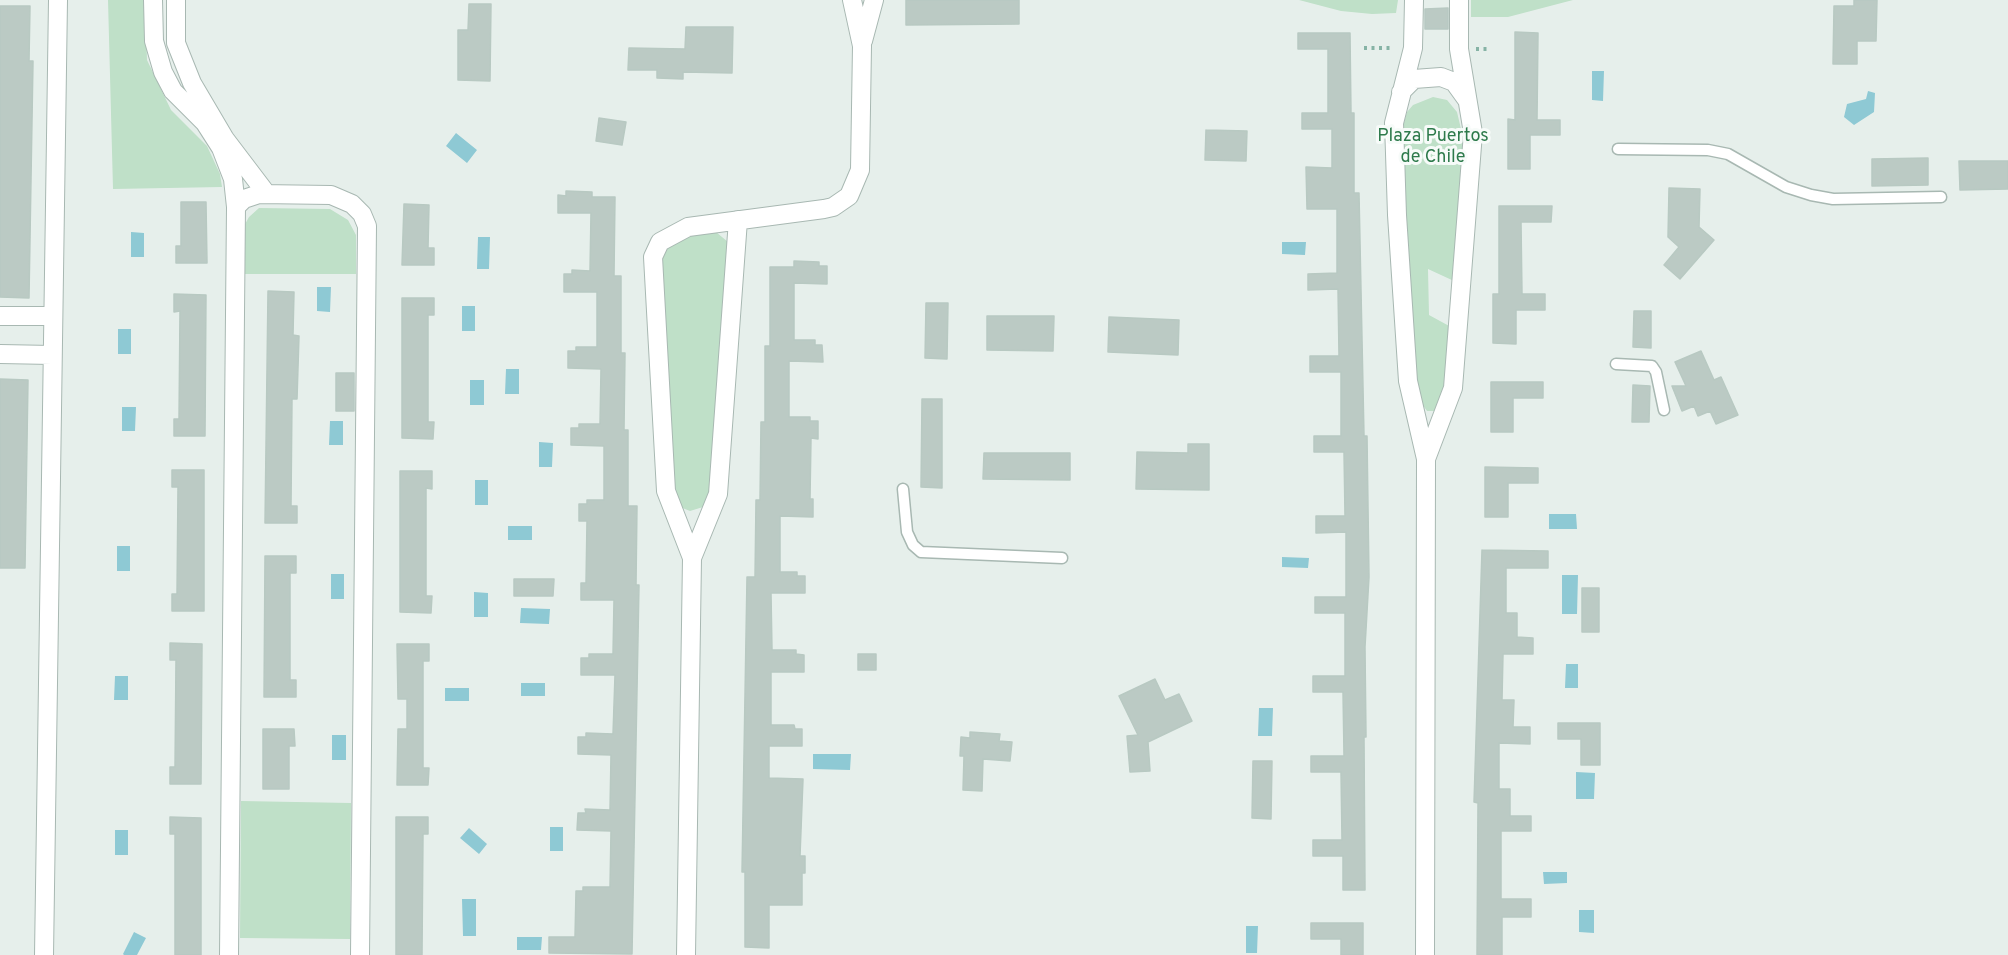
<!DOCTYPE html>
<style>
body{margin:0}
canvas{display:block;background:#e6efeb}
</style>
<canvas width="2008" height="955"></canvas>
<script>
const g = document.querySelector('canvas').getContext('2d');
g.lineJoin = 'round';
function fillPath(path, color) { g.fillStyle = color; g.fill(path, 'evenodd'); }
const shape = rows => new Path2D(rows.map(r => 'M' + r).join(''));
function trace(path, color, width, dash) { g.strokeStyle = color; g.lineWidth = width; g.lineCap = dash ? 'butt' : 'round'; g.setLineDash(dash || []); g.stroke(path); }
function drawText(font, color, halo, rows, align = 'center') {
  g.font = font + ' Overpass,sans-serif'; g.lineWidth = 6; g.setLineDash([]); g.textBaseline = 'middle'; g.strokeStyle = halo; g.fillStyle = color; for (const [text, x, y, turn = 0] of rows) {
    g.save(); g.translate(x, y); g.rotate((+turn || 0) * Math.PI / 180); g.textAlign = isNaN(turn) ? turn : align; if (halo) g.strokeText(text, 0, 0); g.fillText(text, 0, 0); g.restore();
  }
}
const green = shape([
 [108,0,145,0,147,60,171,110,207,146,220,174,222,187,113,189],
 [1299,0,1398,0,1396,13,1372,14,1341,11],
 [1471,0,1573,0,1508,17,1471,17],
 [1433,97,1447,100,1457,112,1465,146,1454,281,1428,269,1429,315,1451,327,1445,394,1434,411,1427,411,1420,401,1414,367,1400,137,1407,112,1413,105],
 [259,208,330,209,348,220,356,235,356,274,245,274,244,226,249,217],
 [716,232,728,242,709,494,703,507,690,511,680,507,674,496,660,262,665,248,672,241,701,233],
 [241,801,351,803,350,939,240,938]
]);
const water = shape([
 [1592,71,1604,71,1603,101,1592,100],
 [1868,91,1875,93,1874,112,1854,125,1844,117,1847,104,1866,99],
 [456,133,477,150,467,163,446,146],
 [131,232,144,233,144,257,131,257],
 [478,237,490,237,489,269,477,269],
 [1282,242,1306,242,1305,255,1282,254],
 [317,287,331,287,330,312,317,311],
 [462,306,475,306,475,331,462,331],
 [118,329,131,329,131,354,118,354],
 [506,369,519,369,519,394,505,394],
 [470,380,484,380,484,405,470,405],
 [122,407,136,407,135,431,122,431],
 [330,421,343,421,343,445,329,445],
 [539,442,553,443,552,467,539,467],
 [475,480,488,480,488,505,475,505],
 [1549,514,1576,514,1577,529,1549,529],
 [508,526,532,526,532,540,508,540],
 [117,546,130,546,130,571,117,571],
 [1282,557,1309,558,1308,568,1282,567],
 [331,574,344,574,344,599,331,599],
 [1562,575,1578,575,1577,614,1562,614],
 [474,592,488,593,488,617,474,617],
 [521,608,550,609,549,624,520,623],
 [1566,664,1578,664,1578,688,1565,688],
 [115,676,128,676,128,700,114,700],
 [521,683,545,683,545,696,521,696],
 [445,688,469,688,469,701,445,701],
 [1259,708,1273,708,1272,736,1258,736],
 [332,735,346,735,346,760,332,760],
 [813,754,851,754,850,770,813,769],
 [1576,772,1595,773,1594,799,1576,799],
 [550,827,563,827,563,851,550,851],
 [469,828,487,844,479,854,460,838],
 [115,830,128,830,128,855,115,855],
 [1543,872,1567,872,1567,883,1544,884],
 [462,899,476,899,476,936,463,936],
 [1579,910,1594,910,1594,933,1579,932],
 [1246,926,1258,926,1257,953,1246,953],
 [134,932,146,938,137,955,124,955,123,954],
 [517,937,542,937,541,950,517,950]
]);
const building = shape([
 [906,0,1019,0,1019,24,906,25,906,0],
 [1854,0,1877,0,1876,41,1857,41,1857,64,1833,64,1834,6,1854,6,1854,0],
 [469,4,491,4,490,81,458,80,458,30,468,30,469,4],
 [0,6,30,6,29,61,33,61,29,298,0,297,0,6],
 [1448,8,1448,29,1425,29,1425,9,1448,8],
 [686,27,733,27,732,73,683,72,683,79,657,78,657,70,628,70,629,48,685,49,686,27],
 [1515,32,1538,33,1537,120,1560,120,1560,135,1530,135,1530,169,1508,169,1508,119,1515,120,1515,32],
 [1298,33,1350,33,1351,113,1354,113,1354,193,1359,193,1364,436,1367,436,1369,577,1365,647,1366,737,1364,737,1365,890,1343,890,1343,856,1313,856,1313,840,1342,840,1341,772,1311,772,1311,756,1344,756,1343,692,1313,692,1313,676,1345,676,1345,613,1315,613,1315,597,1346,597,1346,532,1316,533,1316,516,1345,516,1344,452,1314,452,1314,436,1341,436,1341,372,1310,372,1310,356,1339,356,1338,289,1308,290,1308,274,1337,273,1337,209,1307,209,1306,167,1332,168,1332,129,1302,129,1302,113,1328,113,1328,49,1298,49,1298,33],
 [599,118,626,122,622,145,596,141,599,118],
 [1206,130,1247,131,1246,161,1205,160,1206,130],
 [1928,158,1928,185,1872,186,1872,159,1928,158],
 [1959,161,2008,161,2008,189,1960,190,1959,161],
 [1669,188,1700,189,1699,227,1714,240,1680,279,1664,265,1679,247,1668,237,1669,188],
 [566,191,592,192,592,197,615,197,614,276,621,276,621,353,625,353,624,430,628,430,628,506,637,506,636,585,639,585,632,954,549,953,549,937,575,937,576,891,583,891,583,887,610,887,611,831,577,830,578,813,586,813,585,809,610,810,611,755,578,754,578,737,586,737,586,733,613,734,615,675,581,675,581,658,589,658,589,654,613,654,614,600,581,600,581,583,586,583,587,521,579,521,579,504,587,504,587,500,604,500,604,446,571,445,571,428,579,428,579,424,600,424,601,369,568,368,568,351,576,351,576,347,597,347,597,292,564,292,564,274,572,274,572,270,590,271,591,213,558,213,558,195,566,196,566,191],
 [181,202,206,202,207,263,176,263,176,246,181,246,181,202],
 [404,204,429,205,428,248,434,248,434,265,402,265,404,204],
 [1499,206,1552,206,1551,222,1521,222,1522,294,1545,294,1545,310,1516,310,1516,344,1493,343,1493,294,1499,294,1499,206],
 [794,261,819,262,819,266,827,266,827,284,794,283,794,340,815,340,815,345,822,345,823,362,789,361,789,417,810,417,810,421,818,421,818,439,811,438,810,499,813,499,813,517,780,516,780,572,797,572,797,576,805,576,805,593,771,593,772,650,796,650,796,654,804,655,804,672,771,672,771,725,794,725,795,729,802,729,802,746,769,746,769,778,803,779,800,856,805,856,805,873,802,873,802,905,769,905,769,948,745,947,745,872,742,872,747,577,755,577,756,500,760,500,761,422,765,422,765,346,770,346,770,267,794,267,794,261],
 [268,291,294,292,293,335,299,336,297,399,292,399,291,506,297,506,297,523,265,523,268,291],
 [174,294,206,295,205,436,174,436,174,419,179,419,180,311,174,312,174,294],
 [402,298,434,298,434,315,428,315,428,422,434,422,433,439,402,438,402,298],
 [926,303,948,303,947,359,925,358,926,303],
 [1634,311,1651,311,1651,348,1633,347,1634,311],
 [987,316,1054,316,1053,351,987,350,987,316],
 [1109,317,1179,320,1178,355,1108,352,1109,317],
 [1701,351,1714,380,1721,377,1738,415,1716,424,1710,411,1698,416,1694,406,1682,411,1672,386,1686,386,1675,362,1701,351],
 [336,373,354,373,354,411,336,411,336,373],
 [0,379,28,380,25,568,0,568,0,379],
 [1491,382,1543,382,1543,398,1513,398,1513,432,1491,432,1491,382],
 [1633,385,1650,386,1649,422,1632,422,1633,385],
 [922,399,942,399,942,488,921,487,922,399],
 [1188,444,1209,444,1209,490,1136,489,1137,452,1188,453,1188,444],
 [984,453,1070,453,1070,480,983,479,984,453],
 [1485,467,1538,468,1538,483,1508,483,1508,517,1485,517,1485,467],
 [172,470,204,470,204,611,172,611,172,594,177,594,178,487,172,487,172,470],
 [400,471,432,471,432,489,426,488,426,596,432,596,431,613,400,612,400,471],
 [1482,550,1548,551,1548,568,1506,568,1506,613,1517,613,1517,637,1533,638,1533,654,1503,654,1502,700,1514,700,1513,727,1530,727,1530,744,1499,743,1499,789,1510,789,1510,816,1531,816,1531,831,1501,831,1501,899,1531,899,1531,917,1502,917,1502,955,1477,955,1478,803,1474,802,1482,550],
 [265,556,296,556,296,573,290,573,290,680,296,680,296,697,264,697,265,556],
 [514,579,554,579,553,596,514,596,514,579],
 [1582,588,1599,588,1599,632,1582,632,1582,588],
 [170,643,202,644,201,784,170,784,170,767,175,767,176,660,170,660,170,643],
 [397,644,429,644,429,661,423,661,423,768,429,768,428,785,397,785,398,729,407,729,407,699,398,699,397,644],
 [858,654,876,654,876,670,858,670,858,654],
 [1155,679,1165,700,1179,694,1192,721,1148,742,1150,771,1130,772,1127,736,1138,735,1119,696,1155,679],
 [1558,723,1600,723,1600,765,1581,765,1581,739,1558,739,1558,723],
 [263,729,294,729,295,746,289,746,289,789,263,789,263,729],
 [970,732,1000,734,999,741,1012,742,1010,761,983,759,982,791,963,790,964,756,960,756,961,737,970,738,970,732],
 [1253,761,1272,761,1271,819,1252,818,1253,761],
 [170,817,201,818,201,955,175,955,175,834,170,834,170,817],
 [396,817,428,817,428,834,423,834,422,955,396,955,396,817],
 [1311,923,1363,923,1363,955,1341,955,1341,939,1311,939,1311,923]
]);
const path = shape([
 [1364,48,1394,48],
 [1476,49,1489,49]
]);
const lane = shape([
 [1618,149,1708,150,1728,154,1786,187,1811,195,1833,199,1941,197],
 [1616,364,1652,366,1656,372,1664,410],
 [903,489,907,532,913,545,921,552,1062,558]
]);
const street = shape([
 [153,0,154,41,163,72,173,91,205,123,221,148,233,179,236,207,229,955],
 [176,0,176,43,192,83,225,139,266,193],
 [1414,0,1413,48,1394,123,1397,215,1408,381,1426,459,1425,955],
 [863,41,874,0],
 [1401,92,1414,79,1441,77,1454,82,1467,100],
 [236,207,244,199,259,194,331,195,352,204,362,214,367,226,360,955],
 [0,316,53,316],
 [0,354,52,355],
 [1426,459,1453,388,1473,133,1459,49,1459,0],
 [692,558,718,494,738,220],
 [44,955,58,0],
 [686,955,692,558,666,491,653,257,660,242,688,227,824,209,833,207,849,196,860,170,862,46,852,0]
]);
const parkNames = [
 ["Plaza Puertos",1433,137],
 ["de Chile",1433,158]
];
fillPath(green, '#bfe0c8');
fillPath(water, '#8ec9d4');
fillPath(building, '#bbcac4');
trace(building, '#b8c9c2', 1.5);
trace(lane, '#a8b8b2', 13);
trace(street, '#a8b8b2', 20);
trace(path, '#86b3a5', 4, [3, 4.5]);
trace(lane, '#fff', 10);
trace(street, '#fff', 18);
drawText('18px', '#2d7a4b', '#f7fbf9', parkNames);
</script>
